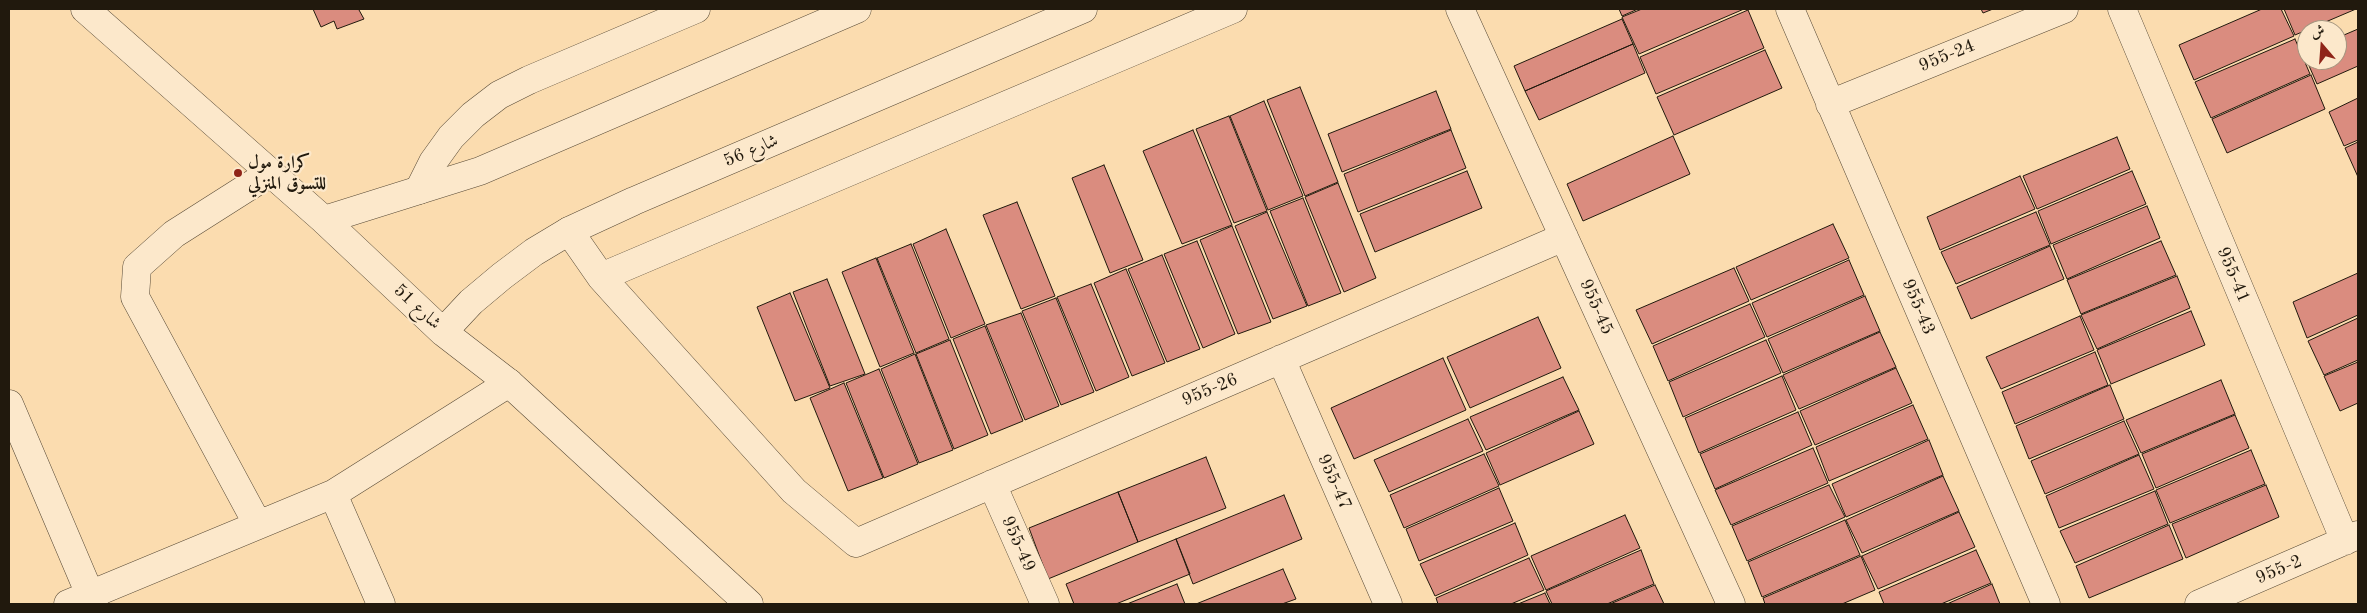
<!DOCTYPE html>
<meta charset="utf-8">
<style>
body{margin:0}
#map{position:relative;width:2367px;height:613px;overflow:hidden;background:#fbdcaf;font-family:"Old Standard TT",Amiri,serif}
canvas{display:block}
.frame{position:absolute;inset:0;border:10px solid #21190d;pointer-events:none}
.north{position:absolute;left:2297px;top:20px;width:50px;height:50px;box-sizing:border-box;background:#fce8cb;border:1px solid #a4957f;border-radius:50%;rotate:342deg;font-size:14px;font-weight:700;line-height:20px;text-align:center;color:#21190d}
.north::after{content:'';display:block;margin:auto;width:18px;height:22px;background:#8f2418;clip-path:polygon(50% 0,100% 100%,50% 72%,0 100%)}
</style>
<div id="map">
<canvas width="2367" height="613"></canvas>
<div class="frame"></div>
<div class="north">ش</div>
</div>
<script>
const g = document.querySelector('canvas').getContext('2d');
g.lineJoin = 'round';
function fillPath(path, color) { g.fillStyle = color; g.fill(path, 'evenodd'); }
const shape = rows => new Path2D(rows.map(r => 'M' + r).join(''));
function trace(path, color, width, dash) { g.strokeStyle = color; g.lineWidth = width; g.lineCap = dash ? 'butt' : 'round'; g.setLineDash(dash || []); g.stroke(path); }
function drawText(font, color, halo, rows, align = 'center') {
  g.font = font + ' "Old Standard TT",Amiri,serif'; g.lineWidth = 4.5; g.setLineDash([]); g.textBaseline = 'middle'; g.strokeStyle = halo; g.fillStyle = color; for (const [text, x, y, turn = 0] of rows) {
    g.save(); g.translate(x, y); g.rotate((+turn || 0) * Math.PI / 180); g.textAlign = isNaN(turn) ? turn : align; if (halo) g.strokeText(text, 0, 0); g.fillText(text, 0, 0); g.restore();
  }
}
const building = shape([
 [313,9,361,9,359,10,364,19,337,29,334,21,321,27,313,9],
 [1619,9,1638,9,1622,16,1619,9],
 [1642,9,1744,9,1639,54,1622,17,1642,9],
 [1981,9,1993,9,1983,13,1981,9],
 [2262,9,2281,9,2294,36,2194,80,2179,45,2262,9],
 [2284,9,2356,9,2295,35,2284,9],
 [1748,10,1764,48,1656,94,1640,57,1748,10],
 [1622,19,1633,44,1525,91,1514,66,1622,19],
 [2358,29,2358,66,2317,84,2303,52,2307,51,2307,60,2337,60,2337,38,2358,29],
 [2295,39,2310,74,2211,118,2195,82,2295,39],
 [1633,44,1645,73,1539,120,1525,91,1633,44],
 [1765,50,1782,88,1674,135,1657,97,1765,50],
 [2311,75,2325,109,2227,153,2212,119,2311,75],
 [1300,87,1338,182,1305,196,1267,100,1300,87],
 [1436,91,1451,129,1342,172,1328,134,1436,91],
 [2358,98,2358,140,2344,146,2329,112,2358,98],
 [1264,101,1303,196,1268,210,1230,116,1264,101],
 [1229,116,1267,211,1234,223,1196,129,1229,116],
 [1193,130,1232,225,1182,244,1143,151,1193,130],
 [1451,130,1466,168,1358,212,1344,174,1451,130],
 [1673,136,1690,174,1583,221,1567,184,1673,136],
 [2117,137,2130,169,2037,209,2023,176,2117,137],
 [2358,142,2358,177,2345,148,2358,142],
 [1104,165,1143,260,1110,273,1072,178,1104,165],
 [1467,171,1482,208,1375,252,1360,214,1467,171],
 [2132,171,2146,204,2051,244,2038,211,2132,171],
 [2020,176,2035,209,1940,250,1927,217,2020,176],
 [1338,183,1376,278,1344,292,1305,197,1338,183],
 [1303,198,1341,293,1308,306,1270,211,1303,198],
 [1017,202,1055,296,1021,309,983,215,1017,202],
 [2147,206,2160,238,2067,279,2053,245,2147,206],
 [1267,212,1307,306,1273,319,1235,226,1267,212],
 [2036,212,2050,245,1956,284,1941,252,2036,212],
 [1833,224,1849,258,1751,300,1736,267,1833,224],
 [1232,226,1271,322,1238,334,1200,240,1232,226],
 [946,229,985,324,951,338,913,244,946,229],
 [1197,241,1235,334,1203,348,1164,254,1197,241],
 [2161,241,2176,275,2081,314,2067,280,2161,241],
 [911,244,949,339,916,353,877,258,911,244],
 [2050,246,2064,279,1971,319,1957,287,2050,246],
 [1162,255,1200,349,1167,362,1128,269,1162,255],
 [876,258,914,353,880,367,842,272,876,258],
 [1849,260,1864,295,1767,337,1752,303,1849,260],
 [1734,268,1749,301,1652,344,1636,310,1734,268],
 [1126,269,1165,363,1132,376,1094,283,1126,269],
 [2358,273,2358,315,2307,338,2293,302,2358,273],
 [2177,276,2190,308,2097,349,2081,315,2177,276],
 [827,279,865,374,830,386,793,292,827,279],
 [1091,284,1129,377,1096,391,1057,297,1091,284],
 [790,293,830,388,795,401,757,307,790,293],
 [1865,296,1880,331,1783,373,1768,339,1865,296],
 [1056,298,1094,392,1061,405,1022,311,1056,298],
 [1750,304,1765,337,1668,381,1653,346,1750,304],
 [2191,311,2205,345,2111,384,2097,350,2191,311],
 [1021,313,1059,406,1025,420,986,325,1021,313],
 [2080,316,2094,350,2001,389,1986,357,2080,316],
 [1538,317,1561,368,1470,408,1447,357,1538,317],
 [2358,318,2358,360,2324,375,2308,341,2358,318],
 [985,326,1023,421,991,434,953,339,985,326],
 [1880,332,1896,367,1799,409,1783,375,1880,332],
 [950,340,988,435,954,449,916,354,950,340],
 [1766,340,1781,373,1683,417,1669,382,1766,340],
 [2095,352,2108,385,2015,424,2002,392,2095,352],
 [915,354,953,450,919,463,881,369,915,354],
 [1443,358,1466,410,1354,459,1331,408,1443,358],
 [2358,362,2358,403,2340,411,2324,376,2358,362],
 [1896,368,1912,403,1815,445,1800,411,1896,368],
 [879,369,918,464,884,478,846,383,879,369],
 [1782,376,1796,410,1699,453,1685,418,1782,376],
 [1563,377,1579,410,1486,450,1470,417,1563,377],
 [2221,380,2235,414,2141,453,2126,420,2221,380],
 [844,383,883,478,848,491,810,398,844,383],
 [2110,385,2124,419,2029,459,2016,426,2110,385],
 [1913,405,1928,439,1829,481,1816,447,1913,405],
 [1579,411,1594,444,1500,485,1486,453,1579,411],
 [1798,412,1812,445,1715,489,1700,454,1798,412],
 [2235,415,2249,448,2156,488,2142,454,2235,415],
 [1468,419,1483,451,1389,492,1374,460,1468,419],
 [2124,421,2139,454,2045,494,2031,461,2124,421],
 [1929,440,1943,475,1846,517,1832,484,1929,440],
 [1813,448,1828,483,1731,525,1715,490,1813,448],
 [2251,450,2265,484,2170,523,2156,490,2251,450],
 [1484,454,1499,486,1404,528,1390,495,1484,454],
 [2139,455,2154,489,2059,528,2046,496,2139,455],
 [1206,457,1226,508,1138,542,1118,492,1206,457],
 [1943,476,1959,511,1862,553,1846,520,1943,476],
 [1829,485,1845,517,1747,561,1732,526,1829,485],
 [2266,485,2279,517,2186,558,2172,524,2266,485],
 [1499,488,1513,521,1419,561,1406,529,1499,488],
 [2155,491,2168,524,2075,563,2060,531,2155,491],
 [1118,492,1138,542,1048,579,1029,528,1118,492],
 [1284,495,1302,539,1193,584,1176,539,1284,495],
 [1959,512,1975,547,1878,589,1862,556,1959,512],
 [1625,515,1640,548,1546,590,1531,556,1625,515],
 [1845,520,1860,555,1762,597,1748,562,1845,520],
 [1515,523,1528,555,1435,596,1420,564,1515,523],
 [2169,525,2183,559,2089,598,2076,566,2169,525],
 [1176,539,1190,574,1116,604,1074,604,1066,584,1176,539],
 [1641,550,1654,584,1607,604,1552,604,1546,591,1641,550],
 [1976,550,1991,583,1941,604,1884,604,1879,592,1976,550],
 [1861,556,1875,590,1842,604,1765,604,1763,598,1861,556],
 [1529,558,1544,590,1511,604,1438,604,1436,598,1529,558],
 [1283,569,1296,599,1282,604,1196,604,1283,569],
 [1177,584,1185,604,1127,604,1177,584],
 [1992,584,2000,604,1947,604,1992,584],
 [1655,585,1664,604,1610,604,1655,585],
 [1545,593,1550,604,1518,604,1545,593]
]);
const minor = shape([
 [1460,9,1731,604],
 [1790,9,2046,604],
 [2122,9,2345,541],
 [1830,104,2064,9],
 [419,190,433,162,451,137,473,115,499,95,529,80,696,9],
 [569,231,601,277,794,491,856,543,1564,237],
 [601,277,1233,9],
 [1281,359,1388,604],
 [9,404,94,604],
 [992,484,1045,604],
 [333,494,381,604],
 [258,525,135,297,137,267,174,234,270,173],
 [68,604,333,494,509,383],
 [2199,604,2358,535]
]);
const tertiary = shape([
 [85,9,324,220,443,332,509,383,749,604],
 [324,220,480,171,857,9],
 [443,332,471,302,502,276,534,252,569,231,634,201,1083,9]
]);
const markers = [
 [238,173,5,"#8f2418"]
];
const streetNames = [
 ["955-24",1947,56,-22],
 ["شارع 56",751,151,-23],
 ["955-41",2233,275,67],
 ["شارع 51",417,307,43],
 ["955-45",1596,307,66],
 ["955-43",1918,307,67],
 ["955-26",1210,390,-23],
 ["955-47",1334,482,66],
 ["955-49",1018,544,66],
 ["955-2",2279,570,-23]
];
const poiNames = [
 ["كرارة مول",248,163],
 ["للتسوق المنزلي",248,184]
];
fillPath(building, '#da8c7f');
trace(building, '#21190d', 1);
trace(minor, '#584a36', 29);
trace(tertiary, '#584a36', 29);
trace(minor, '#fce8cb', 28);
trace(tertiary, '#fce8cb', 28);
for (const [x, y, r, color] of markers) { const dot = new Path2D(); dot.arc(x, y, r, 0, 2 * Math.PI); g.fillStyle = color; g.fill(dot); trace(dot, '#fce8cb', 2); }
drawText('18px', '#21190d', '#fce8cb', streetNames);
drawText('bold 18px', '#21190d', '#fce8cb', poiNames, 'left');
</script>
